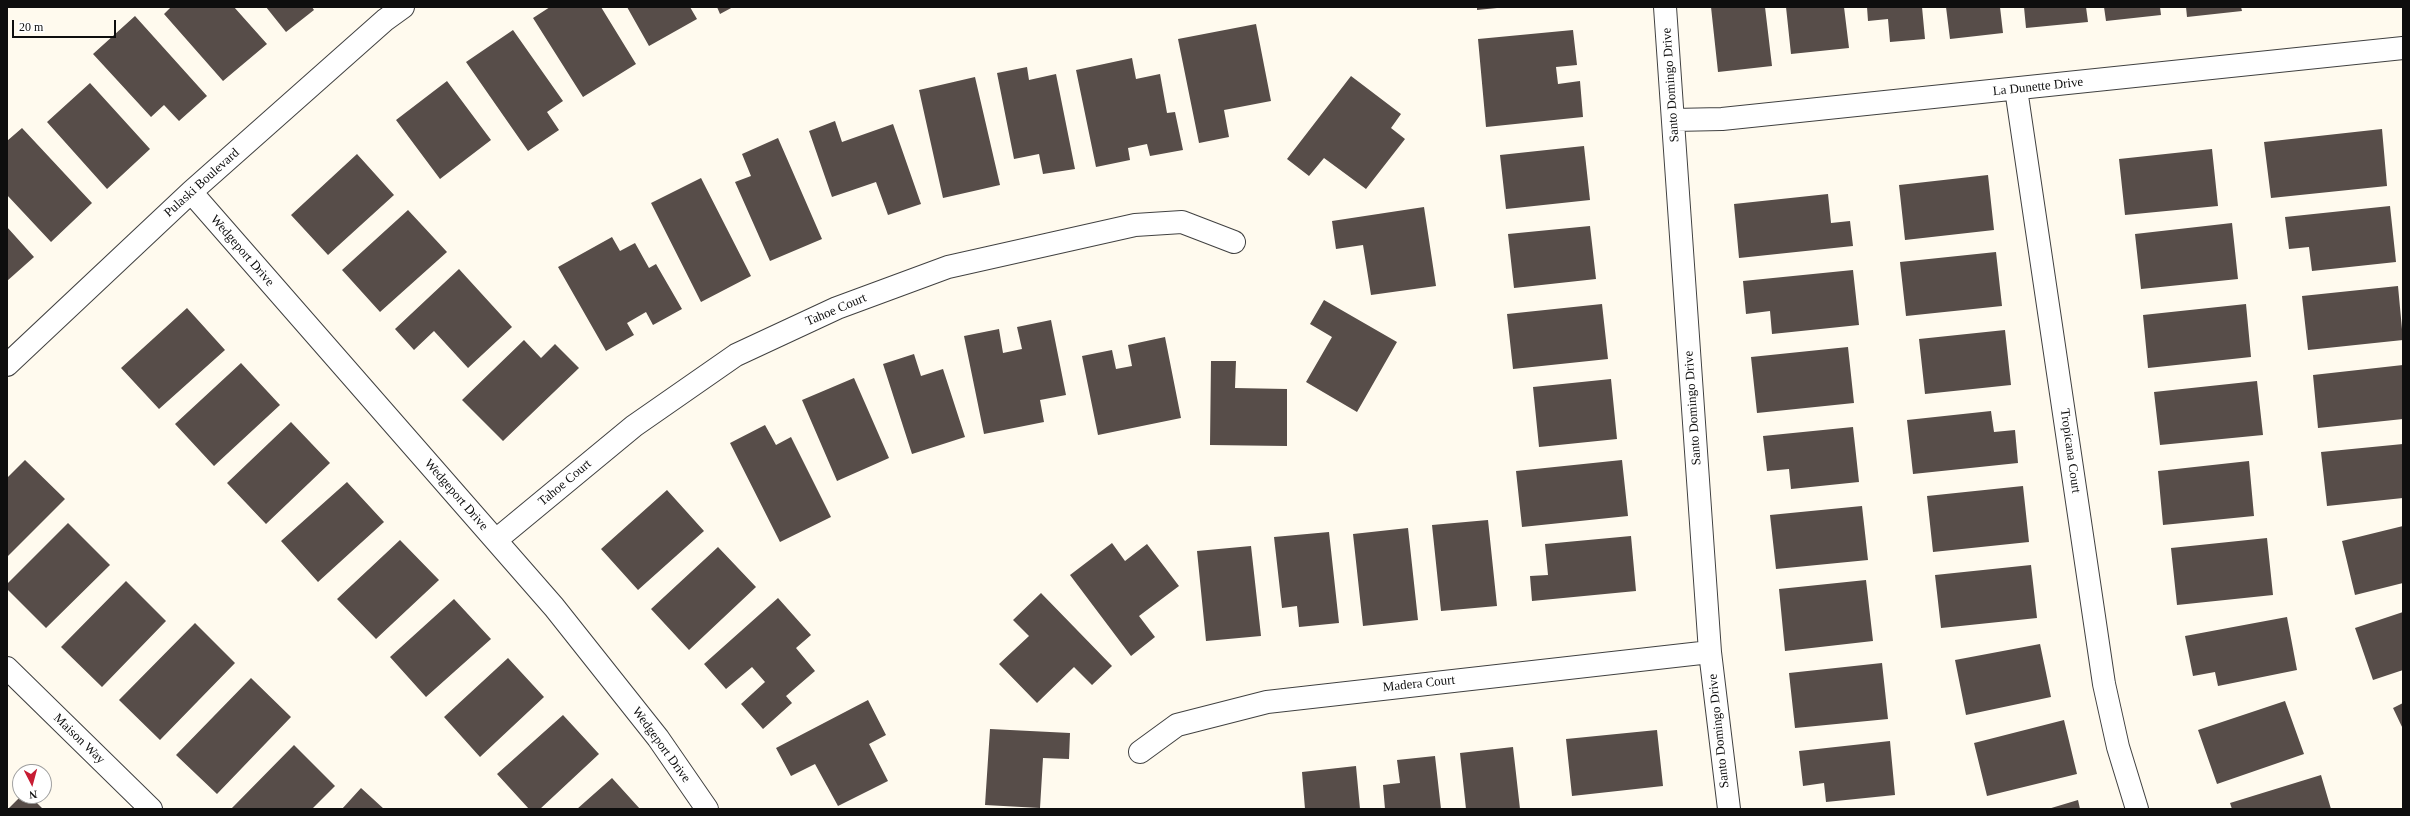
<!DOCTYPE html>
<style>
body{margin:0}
#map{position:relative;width:2410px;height:816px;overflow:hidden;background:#fffaee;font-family:Georgia,serif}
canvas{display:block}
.frame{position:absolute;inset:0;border:8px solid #0e0e0e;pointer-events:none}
.north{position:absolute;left:12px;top:764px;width:40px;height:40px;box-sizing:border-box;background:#fff;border:1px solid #9f9f9f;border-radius:50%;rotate:174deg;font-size:11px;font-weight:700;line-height:16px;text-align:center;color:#0e0e0e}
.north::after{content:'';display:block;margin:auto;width:14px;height:18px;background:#c71c33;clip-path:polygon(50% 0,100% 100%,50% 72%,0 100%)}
.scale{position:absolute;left:12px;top:20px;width:104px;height:18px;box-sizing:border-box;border:2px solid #0e0e0e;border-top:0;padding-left:5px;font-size:12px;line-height:14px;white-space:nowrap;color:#0e0e0e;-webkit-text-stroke:3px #fff;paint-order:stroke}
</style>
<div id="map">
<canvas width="2410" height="816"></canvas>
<div class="frame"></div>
<div class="north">N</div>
<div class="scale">20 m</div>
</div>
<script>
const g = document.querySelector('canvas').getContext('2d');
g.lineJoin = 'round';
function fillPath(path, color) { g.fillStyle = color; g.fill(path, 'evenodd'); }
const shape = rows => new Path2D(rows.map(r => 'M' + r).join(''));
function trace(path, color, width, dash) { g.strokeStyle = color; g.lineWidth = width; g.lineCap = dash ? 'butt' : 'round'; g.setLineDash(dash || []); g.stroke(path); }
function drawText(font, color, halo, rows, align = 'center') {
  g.font = font + ' Georgia,serif'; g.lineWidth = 4; g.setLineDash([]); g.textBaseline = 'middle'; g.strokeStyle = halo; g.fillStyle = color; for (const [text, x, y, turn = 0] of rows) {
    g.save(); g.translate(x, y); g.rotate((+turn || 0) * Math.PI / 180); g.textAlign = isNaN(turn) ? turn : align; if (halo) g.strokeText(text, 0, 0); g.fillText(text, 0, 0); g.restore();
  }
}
const building = shape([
 [171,7,234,7,267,44,223,81,164,14],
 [266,7,312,7,314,10,286,32],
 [550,7,601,7,636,64,583,97,533,18],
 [627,7,690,7,697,19,649,46],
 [717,7,733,7,720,14],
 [1477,7,1497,7,1497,8,1477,10],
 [1711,7,1765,7,1772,66,1718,72],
 [1786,7,1844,7,1849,48,1791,54],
 [1867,7,1922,7,1925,39,1890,42,1888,19,1868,21],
 [1946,7,2000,7,2003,33,1950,39],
 [2024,7,2086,7,2088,22,2026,28],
 [2104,7,2160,7,2161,15,2106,21],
 [2186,7,2241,7,2242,11,2187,17],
 [135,16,207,96,179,121,164,105,151,117,93,54],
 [1256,24,1271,101,1224,110,1229,137,1199,143,1178,39],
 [513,30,563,101,547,112,559,130,528,151,466,62],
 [1573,30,1577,65,1556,67,1558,84,1580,81,1583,117,1486,127,1478,39],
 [1132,58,1136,79,1160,74,1167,113,1175,112,1183,150,1150,156,1147,144,1128,148,1130,160,1096,167,1076,70],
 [1027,67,1029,80,1056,74,1075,169,1043,174,1039,154,1014,159,997,73],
 [1351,76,1401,114,1391,128,1405,139,1366,189,1324,158,1309,176,1287,159],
 [975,77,1000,185,943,198,919,90],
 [447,81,491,140,440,179,396,120],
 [90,83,150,149,107,189,47,122],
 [835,121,842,142,893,124,921,204,888,215,876,182,832,197,809,131],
 [22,128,92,203,51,242,7,195,7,141],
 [2382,129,2387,186,2271,198,2264,142],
 [778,138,822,239,770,261,735,182,751,176,742,154],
 [1584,146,1590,200,1506,209,1500,155],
 [2212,149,2218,206,2125,215,2119,159],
 [357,154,394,195,328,255,291,215],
 [1988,175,1994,230,1905,240,1899,185],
 [701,178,751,276,701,302,651,203],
 [1828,194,1831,223,1850,221,1853,246,1739,258,1734,204],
 [2390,206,2396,262,2312,271,2309,247,2289,249,2285,217],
 [1424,207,1436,286,1371,295,1363,245,1336,249,1332,221],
 [408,210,447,252,380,312,342,270],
 [2232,223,2238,279,2141,289,2135,234],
 [1590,226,1596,279,1514,288,1508,234],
 [7,227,34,257,7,281],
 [612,237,620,251,635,243,649,268,656,264,682,309,653,325,646,312,627,323,634,335,606,351,558,267],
 [1996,252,2002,306,1906,316,1900,262],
 [459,269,512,327,468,368,434,331,414,350,395,329],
 [1853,270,1859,325,1772,334,1770,311,1746,314,1743,281],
 [2398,286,2403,340,2308,350,2302,296],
 [1324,300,1397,342,1357,412,1306,382,1332,337,1310,324],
 [1602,304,1608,359,1513,369,1507,314],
 [2246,304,2251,357,2148,368,2143,315],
 [187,308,225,350,159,409,121,368],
 [1051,320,1066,395,1040,400,1044,422,984,434,964,336,999,329,1003,353,1022,349,1017,327],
 [2005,330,2011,385,1925,394,1919,339],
 [1165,337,1181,418,1098,435,1082,356,1112,350,1116,369,1132,366,1128,345],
 [524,340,541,358,555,344,579,368,503,441,462,400],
 [1848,347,1854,403,1757,413,1751,357],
 [914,354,921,376,943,369,965,437,912,454,883,364],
 [1211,361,1236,361,1235,388,1287,389,1287,446,1210,445],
 [241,363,280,405,214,466,175,424],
 [2403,365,2403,419,2318,428,2313,375],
 [854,378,889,458,837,481,802,400],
 [1611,379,1617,439,1539,447,1533,387],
 [2257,381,2263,435,2160,445,2154,392],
 [1991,411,1994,432,2015,430,2018,463,1913,474,1907,420],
 [291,422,330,463,266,524,227,483],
 [765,425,776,445,791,437,831,517,780,542,730,443],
 [1853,427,1859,482,1791,489,1789,469,1767,471,1763,436],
 [2403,444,2403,498,2327,506,2321,452],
 [25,460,65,499,7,557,7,478],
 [1622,460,1628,516,1522,527,1516,471],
 [2249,461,2254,516,2163,525,2158,471],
 [347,482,384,522,318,582,281,541],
 [2023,486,2029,542,1933,552,1927,496],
 [667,490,704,531,638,590,601,549],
 [1862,506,1868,560,1776,569,1770,515],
 [1488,520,1497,606,1441,611,1432,525],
 [68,523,110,565,46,628,7,589,7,584],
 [2403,526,2403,583,2355,595,2342,541],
 [1408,528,1418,620,1363,626,1353,534],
 [1329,532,1339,623,1299,627,1297,606,1282,608,1274,537],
 [1631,536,1636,591,1532,601,1530,576,1548,575,1545,544],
 [2267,538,2273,595,2177,605,2171,548],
 [400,540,439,580,376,639,337,599],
 [1112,543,1125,561,1147,544,1179,586,1139,616,1155,637,1131,656,1070,575],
 [1251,546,1261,636,1206,641,1197,551],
 [718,547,756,587,689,650,651,609],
 [2031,565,2037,618,1941,628,1935,575],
 [1866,580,1873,641,1785,651,1779,589],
 [126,581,166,621,102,687,61,647],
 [1041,593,1112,666,1092,685,1074,667,1037,703,999,664,1029,636,1013,620],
 [778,598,811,635,796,648,815,671,786,696,792,703,763,729,741,704,765,682,752,667,726,689,704,664],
 [454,599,491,639,426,697,390,657],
 [2403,612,2403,670,2373,680,2355,628],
 [2287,617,2297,670,2218,686,2215,672,2193,676,2185,636],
 [195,623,235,663,160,740,119,700],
 [2040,644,2051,697,1966,715,1955,660],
 [508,658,544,697,480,757,444,717],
 [1882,663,1888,719,1795,728,1789,673],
 [251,678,291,717,217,794,176,755],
 [868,700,886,735,869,744,888,781,838,806,815,764,791,776,776,748],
 [2285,701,2304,754,2217,784,2198,730],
 [2403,703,2403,729,2393,708],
 [563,715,599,754,540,809,529,809,497,774],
 [2064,720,2077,774,1987,796,1974,743],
 [990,729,1070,733,1069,759,1043,758,1040,808,985,805],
 [1657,730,1663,786,1572,796,1566,739],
 [1890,741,1895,795,1826,802,1824,783,1803,786,1799,751],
 [294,745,335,786,312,809,231,809],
 [1513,747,1520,809,1466,809,1460,753],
 [1435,756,1441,809,1385,809,1383,785,1400,783,1397,760],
 [1356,766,1360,809,1305,809,1302,772],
 [2321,775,2331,809,2232,809,2230,803],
 [612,778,640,809,577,809],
 [361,788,384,809,342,809],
 [21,796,30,796,43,809,8,809],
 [2078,800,2080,809,2048,809]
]);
const minor = shape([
 [1665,7,1710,652,1729,809],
 [2016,89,2104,684,2118,747,2137,809],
 [1673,120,1722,119,2403,48],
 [191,192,554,607,658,738,707,809],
 [7,365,191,192,385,20,403,7],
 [496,540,634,426,736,355,837,308,948,267,1135,225,1182,222,1234,242],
 [7,668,151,809],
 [1140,752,1177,725,1267,702,1710,652]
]);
const streetNames = [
 ["Santo Domingo Drive",1671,85,-94],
 ["La Dunette Drive",2038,87,-6],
 ["Pulaski Boulevard",202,183,-42],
 ["Wedgeport Drive",242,251,49],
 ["Tahoe Court",836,310,-23],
 ["Santo Domingo Drive",1693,408,-94],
 ["Tropicana Court",2070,451,82],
 ["Tahoe Court",565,483,-40],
 ["Wedgeport Drive",456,495,49],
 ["Madera Court",1419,684,-6],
 ["Santo Domingo Drive",1719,731,-96],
 ["Maison Way",79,739,44],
 ["Wedgeport Drive",661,745,54]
];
fillPath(building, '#574d49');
trace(minor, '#414141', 24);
trace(minor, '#fff', 22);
drawText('13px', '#0e0e0e', '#fff', streetNames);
</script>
